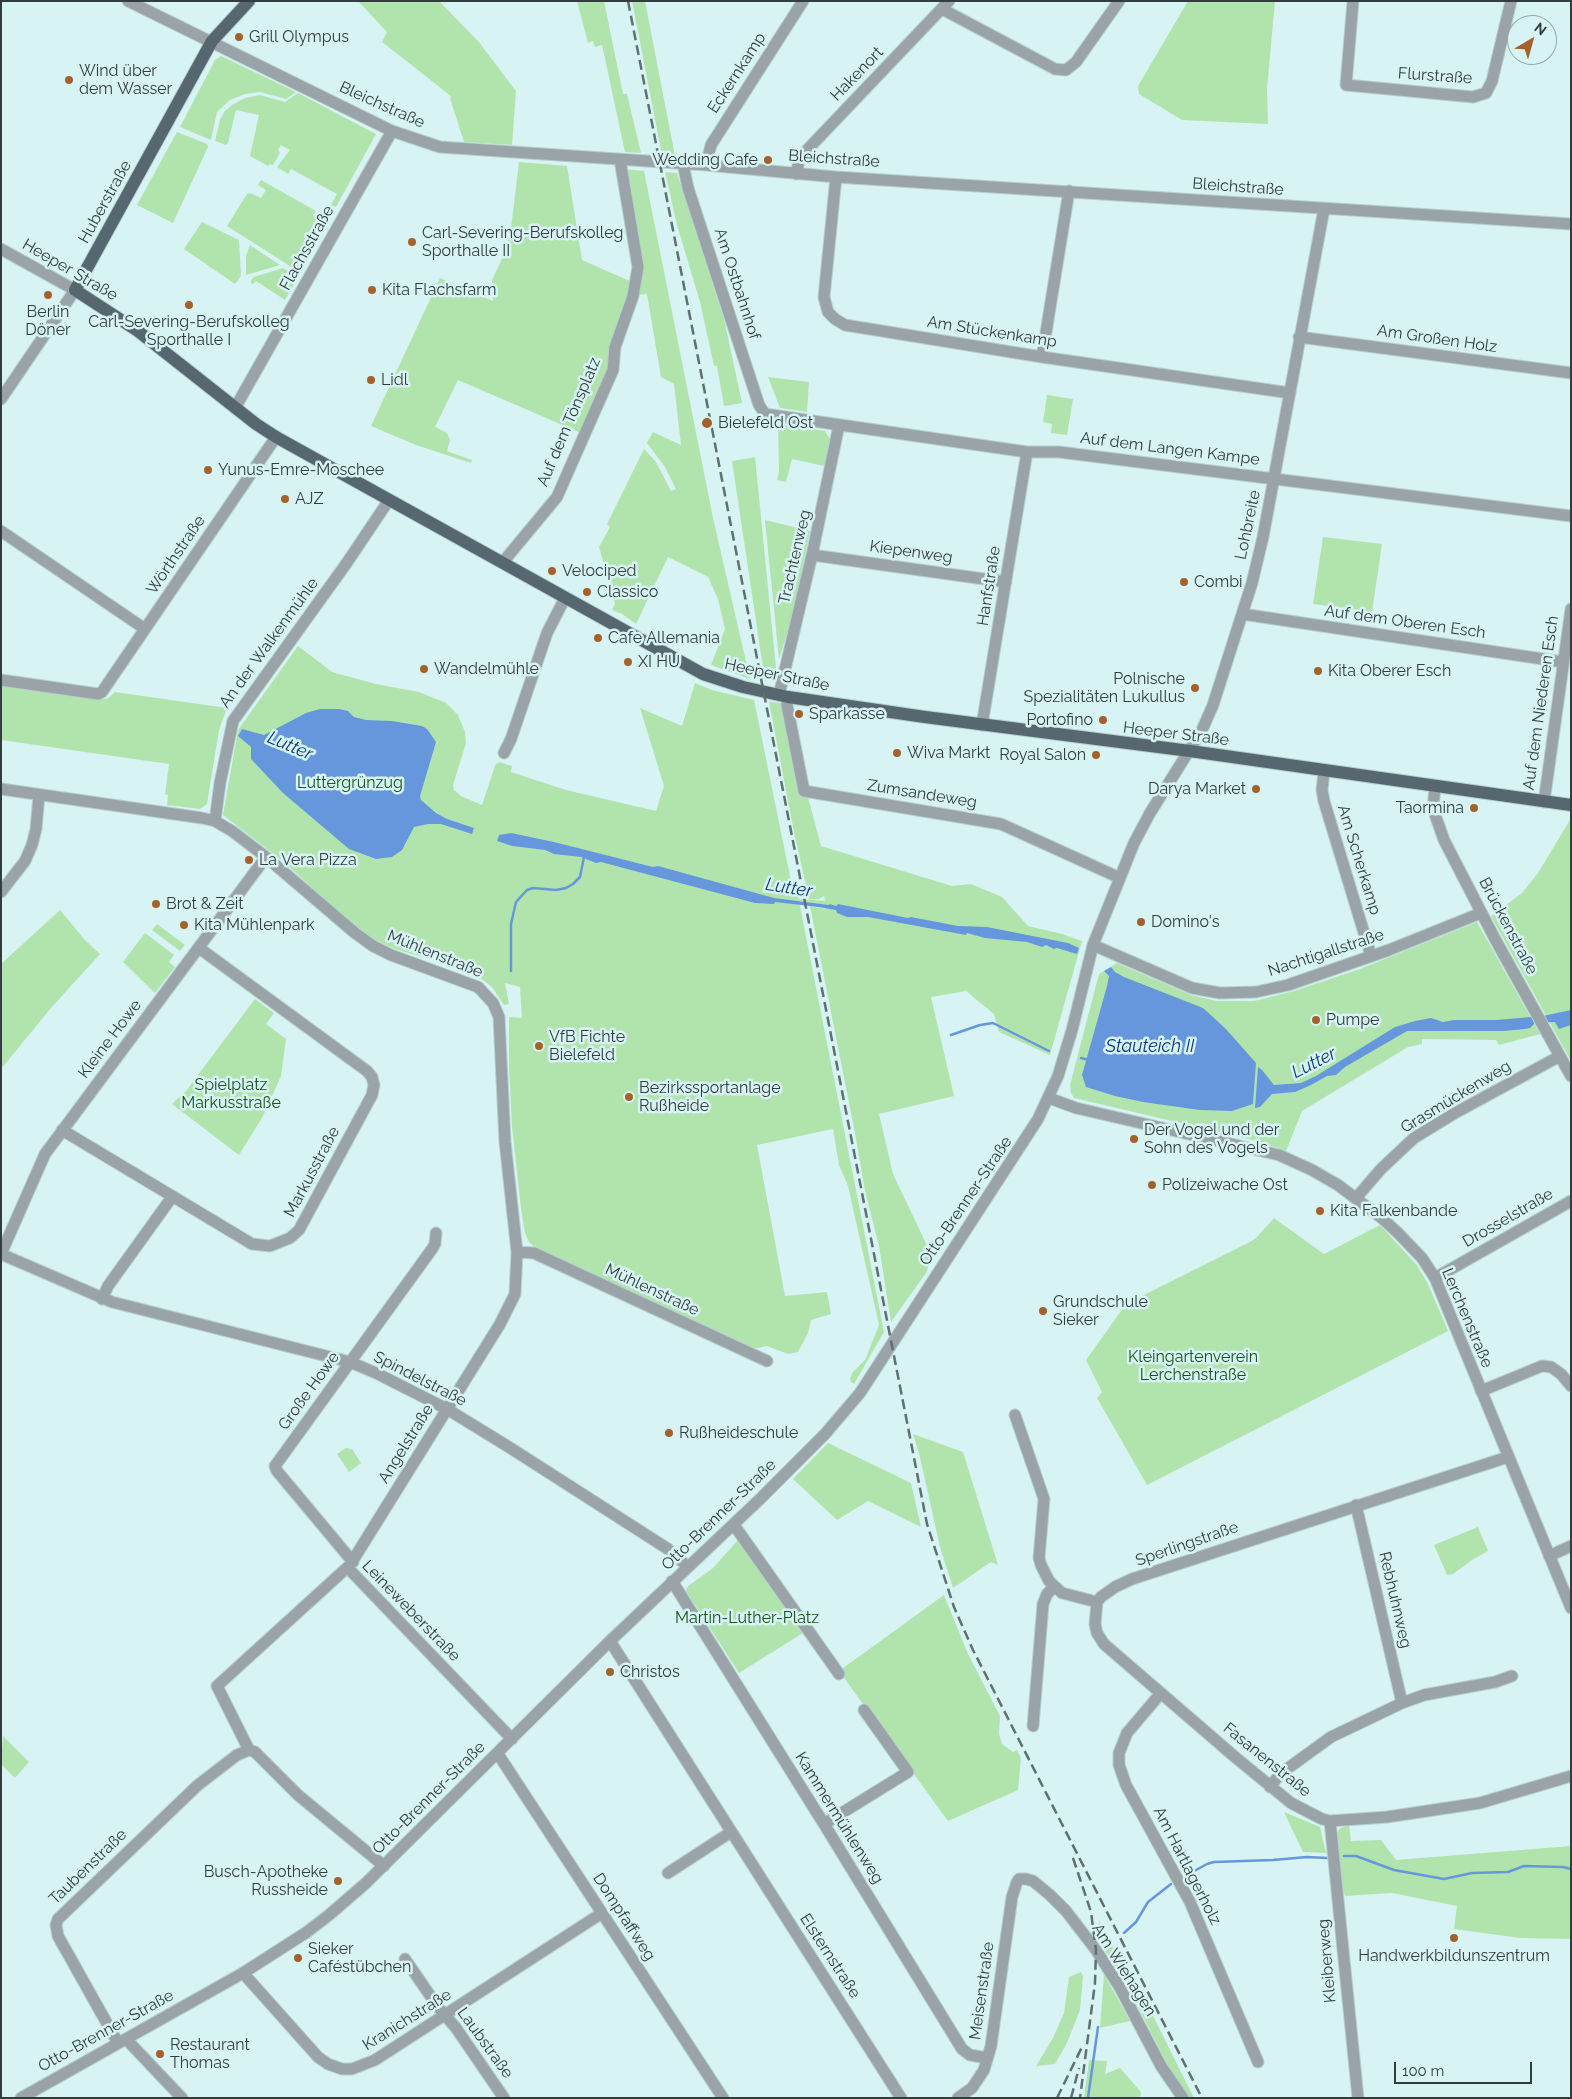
<!DOCTYPE html>
<meta charset="utf-8">
<style>
body{margin:0}
#map{position:relative;width:1572px;height:2099px;overflow:hidden;background:#d7f3f4;font-family:Raleway,sans-serif}
canvas{display:block}
.frame{position:absolute;inset:0;border:2px solid #323d3d;pointer-events:none}
.north{position:absolute;left:1507px;top:15px;width:50px;height:50px;box-sizing:border-box;background:#d7f3f4;border:1px solid #95aaab;border-radius:50%;rotate:38deg;font-size:14px;font-weight:700;line-height:20px;text-align:center;color:#323d3d}
.north::after{content:'';display:block;margin:auto;width:18px;height:22px;background:#a3622c;clip-path:polygon(50% 0,100% 100%,50% 72%,0 100%)}
.scale{position:absolute;left:1394px;top:2062px;width:138px;height:22px;box-sizing:border-box;border:2px solid #323d3d;border-top:0;padding-left:6px;font-size:15px;line-height:18px;white-space:nowrap;color:#323d3d;-webkit-text-stroke:4px #d7f3f4;paint-order:stroke}
</style>
<div id="map">
<canvas width="1572" height="2099"></canvas>
<div class="frame"></div>
<div class="north">N</div>
<div class="scale">100 m</div>
</div>
<script>
const g = document.querySelector('canvas').getContext('2d');
g.lineJoin = 'round';
function fillPath(path, color) { g.fillStyle = color; g.fill(path, 'evenodd'); }
const shape = rows => new Path2D(rows.map(r => 'M' + r).join(''));
function trace(path, color, width, dash) { g.strokeStyle = color; g.lineWidth = width; g.lineCap = dash ? 'butt' : 'round'; g.setLineDash(dash || []); g.stroke(path); }
function drawText(font, color, halo, rows, align = 'center') {
  g.font = font + ' Raleway,sans-serif'; g.lineWidth = 5; g.setLineDash([]); g.textBaseline = 'middle'; g.strokeStyle = halo; g.fillStyle = color; for (const [text, x, y, turn = 0] of rows) {
    g.save(); g.translate(x, y); g.rotate((+turn || 0) * Math.PI / 180); g.textAlign = isNaN(turn) ? turn : align; if (halo) g.strokeText(text, 0, 0); g.fillText(text, 0, 0); g.restore();
  }
}
const green = shape([
 [358,1,439,1,478,41,516,91,512,145,464,142,450,98,451,96,382,42,387,32],
 [577,1,604,1,623,94,627,94,641,153,625,152,602,45,595,47,593,41,588,43],
 [632,1,645,1,675,156,662,155],
 [1188,1,1275,1,1267,89,1268,124,1182,120,1139,94,1138,86],
 [221,56,296,92,286,99,260,92,245,94,230,100,217,112,211,140,180,127,215,60],
 [298,93,376,134,336,207,331,205,337,194,291,169,288,174,277,167,290,150,281,145,278,150,280,153,273,165,270,164,268,166,250,156,259,115,236,110,228,143,226,145,215,141,220,120,224,112,232,105,245,98,260,95,285,102],
 [177,132,207,144,208,147,173,223,137,205],
 [519,162,567,166,582,260,632,282,609,368,581,433,458,380,435,427,447,433,450,440,447,451,472,460,471,463,416,445,371,426,440,278,493,301,492,280,510,242,505,238,511,228],
 [624,169,644,171,713,518,750,679,711,665,725,629,718,599,708,577,668,557,636,624,622,614,612,610,615,604,599,547,610,527,607,524,644,449,656,462,671,491,676,489,665,467,647,443,653,432,681,445,674,384,661,377,647,294,637,295],
 [665,172,677,173,724,319,742,403,724,406,717,366,714,366,700,302,677,225],
 [261,180,316,211,313,216,326,223,301,273,227,226,247,194,250,193,261,198,266,190,258,185],
 [202,222,239,240,241,276,235,284,184,249],
 [250,245,280,265,246,275,246,256],
 [283,268,298,277,285,300,256,281,253,284,251,283,251,280,254,277],
 [768,377,809,382,807,412,780,408],
 [1047,395,1073,399,1067,435,1051,433,1052,424,1043,422],
 [778,424,825,431,830,439,824,466,792,459,786,482,777,480,779,471],
 [755,457,776,668,772,676,765,681,732,461],
 [765,520,810,531,791,622,779,659],
 [1323,537,1382,544,1372,612,1313,604],
 [298,646,332,672,376,684,419,692,446,703,458,715,465,732,466,743,453,785,454,790,461,796,482,805,496,763,498,764,499,762,512,766,511,772,566,790,656,811,664,786,640,708,682,726,695,683,712,690,754,700,791,881,796,885,799,899,825,901,824,896,819,899,809,899,794,832,769,702,783,703,821,846,952,886,971,884,1002,897,1028,926,1062,934,1082,941,1050,1055,999,1032,994,1014,966,991,931,997,954,1096,879,1114,893,1174,932,1256,926,1273,891,1322,879,1246,865,1191,855,1133,810,906,826,909,826,905,799,901,884,1332,854,1384,851,1382,850,1378,853,1372,865,1360,879,1325,848,1186,839,1165,833,1129,757,1145,785,1296,827,1292,831,1314,811,1320,808,1333,798,1352,788,1354,767,1346,753,1349,538,1250,529,1242,525,1233,521,1208,512,1126,509,1067,509,1017,522,1018,520,987,505,983,509,1004,504,1005,492,987,479,977,432,960,395,949,375,940,343,916,284,862,223,815,238,730],
 [1,683,107,699,115,692,227,708,219,730,207,804,200,809,167,805,168,795,165,794,169,764,1,740],
 [1570,820,1571,820,1571,1061,1491,916,1522,893,1538,873],
 [60,910,85,940,100,954,51,1008,1,1069,1,964],
 [1477,922,1540,1034,1499,1045,1496,1040,1422,1039,1422,1044,1408,1047,1302,1111,1286,1151,1253,1140,1074,1098,1071,1093,1070,1085,1099,974,1117,963,1191,995,1217,1001,1254,1001,1294,991,1360,969],
 [157,924,185,945,180,951,152,930],
 [145,933,174,955,169,962,175,967,155,993,123,962],
 [255,999,274,1013,266,1024,286,1039,281,1076,262,1118,239,1155,172,1104,186,1091],
 [1274,1218,1324,1254,1380,1225,1417,1265,1428,1284,1448,1331,1147,1485,1097,1398,1102,1392,1086,1360,1126,1304,1250,1242,1257,1237],
 [913,1434,963,1452,998,1565,991,1562,953,1588,940,1547,919,1453],
 [828,1443,911,1483,921,1527,868,1501,837,1520,793,1479],
 [346,1448,352,1449,361,1463,349,1472,337,1454],
 [1478,1527,1488,1551,1472,1560,1453,1574,1447,1575,1434,1545],
 [738,1540,803,1633,739,1673,686,1591,687,1587,713,1568],
 [944,1595,968,1654,1000,1716,999,1734,1002,1744,1013,1752,1017,1750,1021,1758,1018,1790,948,1821,839,1671],
 [3,1736,29,1762,15,1778,1,1764],
 [1284,1812,1320,1827,1326,1853,1303,1852],
 [1349,1825,1351,1841,1381,1840,1396,1860,1571,1846,1571,1939,1520,1938,1454,1929,1457,1906,1392,1893,1345,1896,1341,1885,1337,1835,1339,1829],
 [1099,1920,1134,1989,1141,1992,1194,2098,1186,2098,1183,2095,1128,1987,1101,1944],
 [1081,1972,1083,1976,1080,2010,1067,2043,1055,2064,1036,2066,1053,2038,1064,2013,1069,1977],
 [1104,1974,1130,2021,1100,2028],
 [1089,2060,1107,2061,1105,2074,1120,2068,1141,2092,1140,2098,1084,2098]
]);
const water = shape([
 [320,709,339,709,348,711,354,717,366,720,392,721,422,726,427,729,436,742,420,796,421,800,436,813,447,819,474,828,472,834,441,824,428,824,414,827,402,850,392,857,376,859,349,849,283,793,251,759,251,747,238,736,242,729,264,735,306,713],
 [511,833,554,842,653,867,658,866,774,898,829,905,830,904,836,906,838,904,908,918,911,917,958,926,987,927,1068,943,1079,948,1077,954,1057,948,1054,949,1046,945,1042,947,1027,942,985,938,967,933,966,935,868,917,847,917,837,913,836,910,818,907,775,902,774,904,755,903,601,862,596,863,581,857,554,854,545,850,512,846,497,841,499,835],
 [1111,967,1115,972,1124,977,1203,1008,1226,1029,1256,1063,1253,1104,1232,1111,1200,1110,1143,1102,1115,1096,1086,1087,1082,1075,1107,986,1109,976,1104,971],
 [1571,1010,1571,1025,1559,1029,1555,1022,1535,1023,1530,1028,1525,1029,1504,1031,1407,1031,1345,1067,1336,1075,1327,1076,1311,1085,1295,1092,1272,1094,1260,1107,1255,1108,1258,1067,1262,1070,1274,1085,1301,1083,1316,1076,1395,1027,1415,1021,1431,1018,1443,1022,1454,1020,1496,1020,1543,1016]
]);
const stream = shape([
 [511,971,511,924,516,902,527,890,533,888,556,890,566,888,573,884,580,877,584,857],
 [951,1035,980,1025,993,1023,1049,1051],
 [1081,1058,1089,1060],
 [1344,1856,1356,1856,1394,1870,1444,1879,1472,1873,1508,1872,1524,1866,1563,1867,1571,1869],
 [1187,1875,1207,1864,1214,1862,1273,1860,1307,1857,1327,1858],
 [1124,1933,1136,1922,1148,1902,1171,1884],
 [1088,2098,1098,2027]
]);
const minor = shape([
 [128,1,392,131,440,147,706,165,836,177,1571,224],
 [1353,1,1346,85,1473,97,1486,93,1492,81,1511,1],
 [942,9,1055,69,1066,70,1076,62,1119,1],
 [683,164,688,188,759,405,765,414,1027,452,1059,452,1571,516],
 [706,165,711,145,803,1],
 [796,174,799,161,807,150,949,1],
 [836,177,824,297,828,312,835,319,845,325,1042,357,1290,393],
 [1,249,75,290,1,399],
 [1299,337,1571,373],
 [1042,357,1069,191],
 [235,408,392,131],
 [1,531,145,629],
 [812,555,1006,582],
 [503,562,557,497,613,370,615,347,633,296,638,267,620,160],
 [1242,614,1563,662],
 [1,680,98,694,102,692,276,437],
 [779,695,812,555,839,425],
 [788,697,787,705,804,791,1001,824,1120,878],
 [982,725,1027,452],
 [504,753,511,739,547,633,565,598],
 [1324,771,1322,790,1324,801,1371,956],
 [1435,787,1433,809,1444,840,1495,939,1571,1076],
 [1,789,202,818,215,821,232,831,266,857,355,933,373,946,391,955,478,987,493,1003,499,1017,505,1142,517,1252,515,1294,500,1324,350,1565,217,1686,249,1750],
 [1544,802,1571,609],
 [215,821,220,783,233,721,346,564,389,500],
 [1,892,25,861,32,845,36,829,39,795],
 [1093,945,1192,988,1220,993,1256,992,1288,985,1389,950,1481,913],
 [1049,1098,1076,1108,1279,1155,1312,1170,1338,1185,1383,1219,1398,1233,1422,1258,1435,1278,1571,1608],
 [62,1130,252,1244,270,1246,290,1238,299,1230,372,1095,374,1085,372,1077,367,1071,199,948],
 [1356,1198,1381,1169,1414,1138,1455,1113,1560,1056],
 [517,1252,534,1253,767,1361],
 [1,1254,112,1302,350,1362,376,1373,447,1409,512,1449,668,1549,688,1567],
 [1,1254,45,1154,266,857],
 [1435,1278,1571,1201],
 [102,1299,108,1286,172,1197],
 [1481,1391,1542,1366,1551,1367,1561,1374,1571,1386],
 [1015,1415,1044,1499,1039,1558,1041,1565,1049,1581,1062,1593,1097,1602],
 [1508,1457,1132,1579,1115,1587,1101,1597,1097,1602,1095,1624,1097,1633,1104,1644,1235,1757,1291,1803,1322,1819,1330,1821,1387,1817,1480,1803,1571,1776],
 [1356,1505,1402,1703],
 [734,1525,839,1674],
 [1549,1556,1571,1546],
 [353,1562,277,1471,275,1466,432,1249,435,1244,436,1233],
 [348,1568,512,1739],
 [672,1581,824,1824,962,2049,970,2055,987,2058],
 [610,1641,901,2098],
 [1161,1693,1127,1733,1119,1753,1119,1765,1126,1785,1190,1902,1258,2062],
 [1033,1726,1043,1604,1047,1594,1054,1587],
 [498,1754,723,2098],
 [1270,1787,1280,1774,1331,1737,1402,1703,1424,1695,1495,1682,1512,1676],
 [1330,1821,1358,2098],
 [824,1824,908,1772,864,1710],
 [668,1873,731,1832],
 [405,1959,438,2007,456,2028,504,2098],
 [243,1973,318,2057,328,2064,342,2069,352,2069,375,2060,602,1913],
 [126,2039,182,2098],
 [118,2043,58,1936,56,1925,58,1919,198,1785,237,1755,249,1750,255,1752,298,1795,384,1866],
 [21,2098,243,1973,307,1932,329,1915,366,1883,610,1641,759,1500,825,1434,860,1393,1038,1119,1058,1076,1072,1030,1093,945,1134,843,1150,813,1202,730,1213,705,1252,583,1263,537,1324,209],
 [958,2098,972,2088,984,2070,991,2046,1012,1897,1017,1882,1019,1879,1026,1879,1033,1881,1050,1895,1066,1911,1096,1950,1119,1986,1161,2066,1183,2098]
]);
const major = shape([
 [249,1,212,41,75,290,138,331,256,424,276,437,703,674,743,687,788,697,925,717,1190,751,1571,805]
]);
const rail = shape([
 [628,1,927,1524,954,1607,973,1650,1202,2098],
 [1073,1858,1091,1912,1096,1950,1095,1983,1080,2098],
 [1057,2098,1083,2045],
 [1071,2098,1079,2068]
]);
const markers = [
 [239,37,5,"#a3622c"],
 [69,80,5,"#a3622c"],
 [768,160,5,"#a3622c"],
 [412,242,5,"#a3622c"],
 [372,290,5,"#a3622c"],
 [48,295,5,"#a3622c"],
 [189,305,5,"#a3622c"],
 [371,380,5,"#a3622c"],
 [707,423,6,"#a3622c"],
 [208,470,5,"#a3622c"],
 [285,499,5,"#a3622c"],
 [552,571,5,"#a3622c"],
 [1184,582,5,"#a3622c"],
 [587,592,5,"#a3622c"],
 [598,638,5,"#a3622c"],
 [628,662,5,"#a3622c"],
 [424,669,5,"#a3622c"],
 [1318,671,5,"#a3622c"],
 [1195,688,5,"#a3622c"],
 [799,714,5,"#a3622c"],
 [1103,720,5,"#a3622c"],
 [897,753,5,"#a3622c"],
 [1096,755,5,"#a3622c"],
 [1256,789,5,"#a3622c"],
 [1474,808,5,"#a3622c"],
 [249,860,5,"#a3622c"],
 [156,904,5,"#a3622c"],
 [1141,922,5,"#a3622c"],
 [184,925,5,"#a3622c"],
 [1316,1020,5,"#a3622c"],
 [539,1046,5,"#a3622c"],
 [629,1097,5,"#a3622c"],
 [1134,1139,5,"#a3622c"],
 [1152,1185,5,"#a3622c"],
 [1320,1211,5,"#a3622c"],
 [1043,1311,5,"#a3622c"],
 [669,1433,5,"#a3622c"],
 [610,1672,5,"#a3622c"],
 [338,1881,5,"#a3622c"],
 [1454,1938,5,"#a3622c"],
 [298,1958,5,"#a3622c"],
 [160,2054,5,"#a3622c"]
];
const poiNames = [
 ["Grill Olympus",249,37],
 ["Wind über",79,71],
 ["dem Wasser",79,89],
 ["Wedding Cafe",758,160,"right"],
 ["Carl-Severing-Berufskolleg",422,233],
 ["Sporthalle II",422,251],
 ["Kita Flachsfarm",382,290],
 ["Berlin",48,312,"center"],
 ["Döner",48,330,"center"],
 ["Carl-Severing-Berufskolleg",189,322,"center"],
 ["Sporthalle I",189,340,"center"],
 ["Lidl",381,380],
 ["Bielefeld Ost",718,423],
 ["Yunus-Emre-Moschee",218,470],
 ["AJZ",295,499],
 ["Velociped",562,571],
 ["Combi",1194,582],
 ["Classico",597,592],
 ["Cafe Allemania",608,638],
 ["XI HU",638,662],
 ["Wandelmühle",434,669],
 ["Kita Oberer Esch",1328,671],
 ["Polnische",1185,679,"right"],
 ["Spezialitäten Lukullus",1185,697,"right"],
 ["Sparkasse",809,714],
 ["Portofino",1093,720,"right"],
 ["Wiva Markt",907,753],
 ["Royal Salon",1086,755,"right"],
 ["Darya Market",1246,789,"right"],
 ["Taormina",1464,808,"right"],
 ["La Vera Pizza",259,860],
 ["Brot & Zeit",166,904],
 ["Domino's",1151,922],
 ["Kita Mühlenpark",194,925],
 ["Pumpe",1326,1020],
 ["VfB Fichte",549,1037],
 ["Bielefeld",549,1055],
 ["Bezirkssportanlage",639,1088],
 ["Rußheide",639,1106],
 ["Der Vogel und der",1144,1130],
 ["Sohn des Vogels",1144,1148],
 ["Polizeiwache Ost",1162,1185],
 ["Kita Falkenbande",1330,1211],
 ["Grundschule",1053,1302],
 ["Sieker",1053,1320],
 ["Rußheideschule",679,1433],
 ["Christos",620,1672],
 ["Busch-Apotheke",328,1872,"right"],
 ["Russheide",328,1890,"right"],
 ["Sieker",308,1949],
 ["Caféstübchen",308,1967],
 ["Handwerkbildunszentrum",1454,1956,"center"],
 ["Restaurant",170,2045],
 ["Thomas",170,2063]
];
const streetNames = [
 ["Eckernkamp",737,73,-57],
 ["Hakenort",857,74,-46],
 ["Flurstraße",1435,76,4],
 ["Bleichstraße",382,105,24],
 ["Bleichstraße",834,159,4],
 ["Bleichstraße",1238,187,4],
 ["Huberstraße",105,202,-61],
 ["Flachsstraße",307,248,-61],
 ["Heeper Straße",70,270,30],
 ["Am Ostbahnhof",737,284,72],
 ["Am Stückenkamp",992,332,9],
 ["Am Großen Holz",1437,339,8],
 ["Auf dem Tönsplatz",569,422,-67],
 ["Auf dem Langen Kampe",1170,449,7],
 ["Lohbreite",1248,525,-78],
 ["Kiepenweg",911,552,8],
 ["Wörthstraße",176,555,-56],
 ["Trachtenweg",795,557,-77],
 ["Hanfstraße",989,586,-81],
 ["Auf dem Oberen Esch",1405,622,8],
 ["An der Walkenmühle",269,643,-54],
 ["Heeper Straße",777,675,12],
 ["Auf dem Niederen Esch",1541,703,-82],
 ["Heeper Straße",1176,734,7],
 ["Zumsandeweg",922,794,9],
 ["Am Scherkamp",1359,860,73],
 ["Brückenstraße",1508,926,62],
 ["Nachtigallstraße",1326,953,-18],
 ["Mühlenstraße",435,954,22],
 ["Kleine Howe",110,1039,-53],
 ["Grasmückenweg",1456,1097,-31],
 ["Markusstraße",312,1172,-62],
 ["Otto-Brenner-Straße",966,1201,-56],
 ["Drosselstraße",1508,1218,-30],
 ["Mühlenstraße",652,1290,25],
 ["Lerchenstraße",1467,1318,67],
 ["Spindelstraße",420,1379,27],
 ["Große Howe",309,1391,-54],
 ["Angelstraße",406,1444,-58],
 ["Otto-Brenner-Straße",719,1515,-44],
 ["Sperlingstraße",1187,1544,-19],
 ["Rebhuhnweg",1395,1600,77],
 ["Leineweberstraße",411,1611,46],
 ["Fasanenstraße",1267,1760,39],
 ["Otto-Brenner-Straße",429,1798,-45],
 ["Kammermühlenweg",839,1818,58],
 ["Am Hartlagerholz",1187,1866,63],
 ["Taubenstraße",88,1867,-44],
 ["Dompfaffweg",624,1917,57],
 ["Elsternstraße",830,1956,57],
 ["Kleiberweg",1327,1961,-95],
 ["Am Wiehagen",1124,1970,58],
 ["Meisenstraße",982,1991,-82],
 ["Kranichstraße",407,2020,-32],
 ["Otto-Brenner-Straße",106,2031,-29],
 ["Laubstraße",485,2043,54]
];
const parkNames = [
 ["Luttergrünzug",350,783],
 ["Spielplatz",231,1085],
 ["Markusstraße",231,1103],
 ["Kleingartenverein",1193,1357],
 ["Lerchenstraße",1193,1375],
 ["Martin-Luther-Platz",747,1618]
];
const waterNames = [
 ["Lutter",290,746,23],
 ["Lutter",789,888,9],
 ["Stauteich II",1150,1047],
 ["Lutter",1314,1063,-27]
];
fillPath(green, '#b1e4ad');
fillPath(water, '#6697dd');
trace(stream, '#6697dd', 2.5);
trace(minor, '#b6cfcf', 13);
trace(major, '#b6cfcf', 14);
trace(minor, '#9aa3a8', 11);
trace(major, '#566770', 12);
trace(rail, '#606f70', 2.5, [10, 5]);
for (const [x, y, r, color] of markers) { const dot = new Path2D(); dot.arc(x, y, r, 0, 2 * Math.PI); g.fillStyle = color; g.fill(dot); trace(dot, '#d7f3f4', 2); }
drawText('16px', '#323d3d', '#d7f3f4', poiNames, 'left');
drawText('16px', '#323d3d', '#d7f3f4', streetNames);
drawText('16px', '#135513', '#d7f3f4', parkNames);
drawText('italic 18px', '#0b3c7a', '#d7f3f4', waterNames);
</script>
